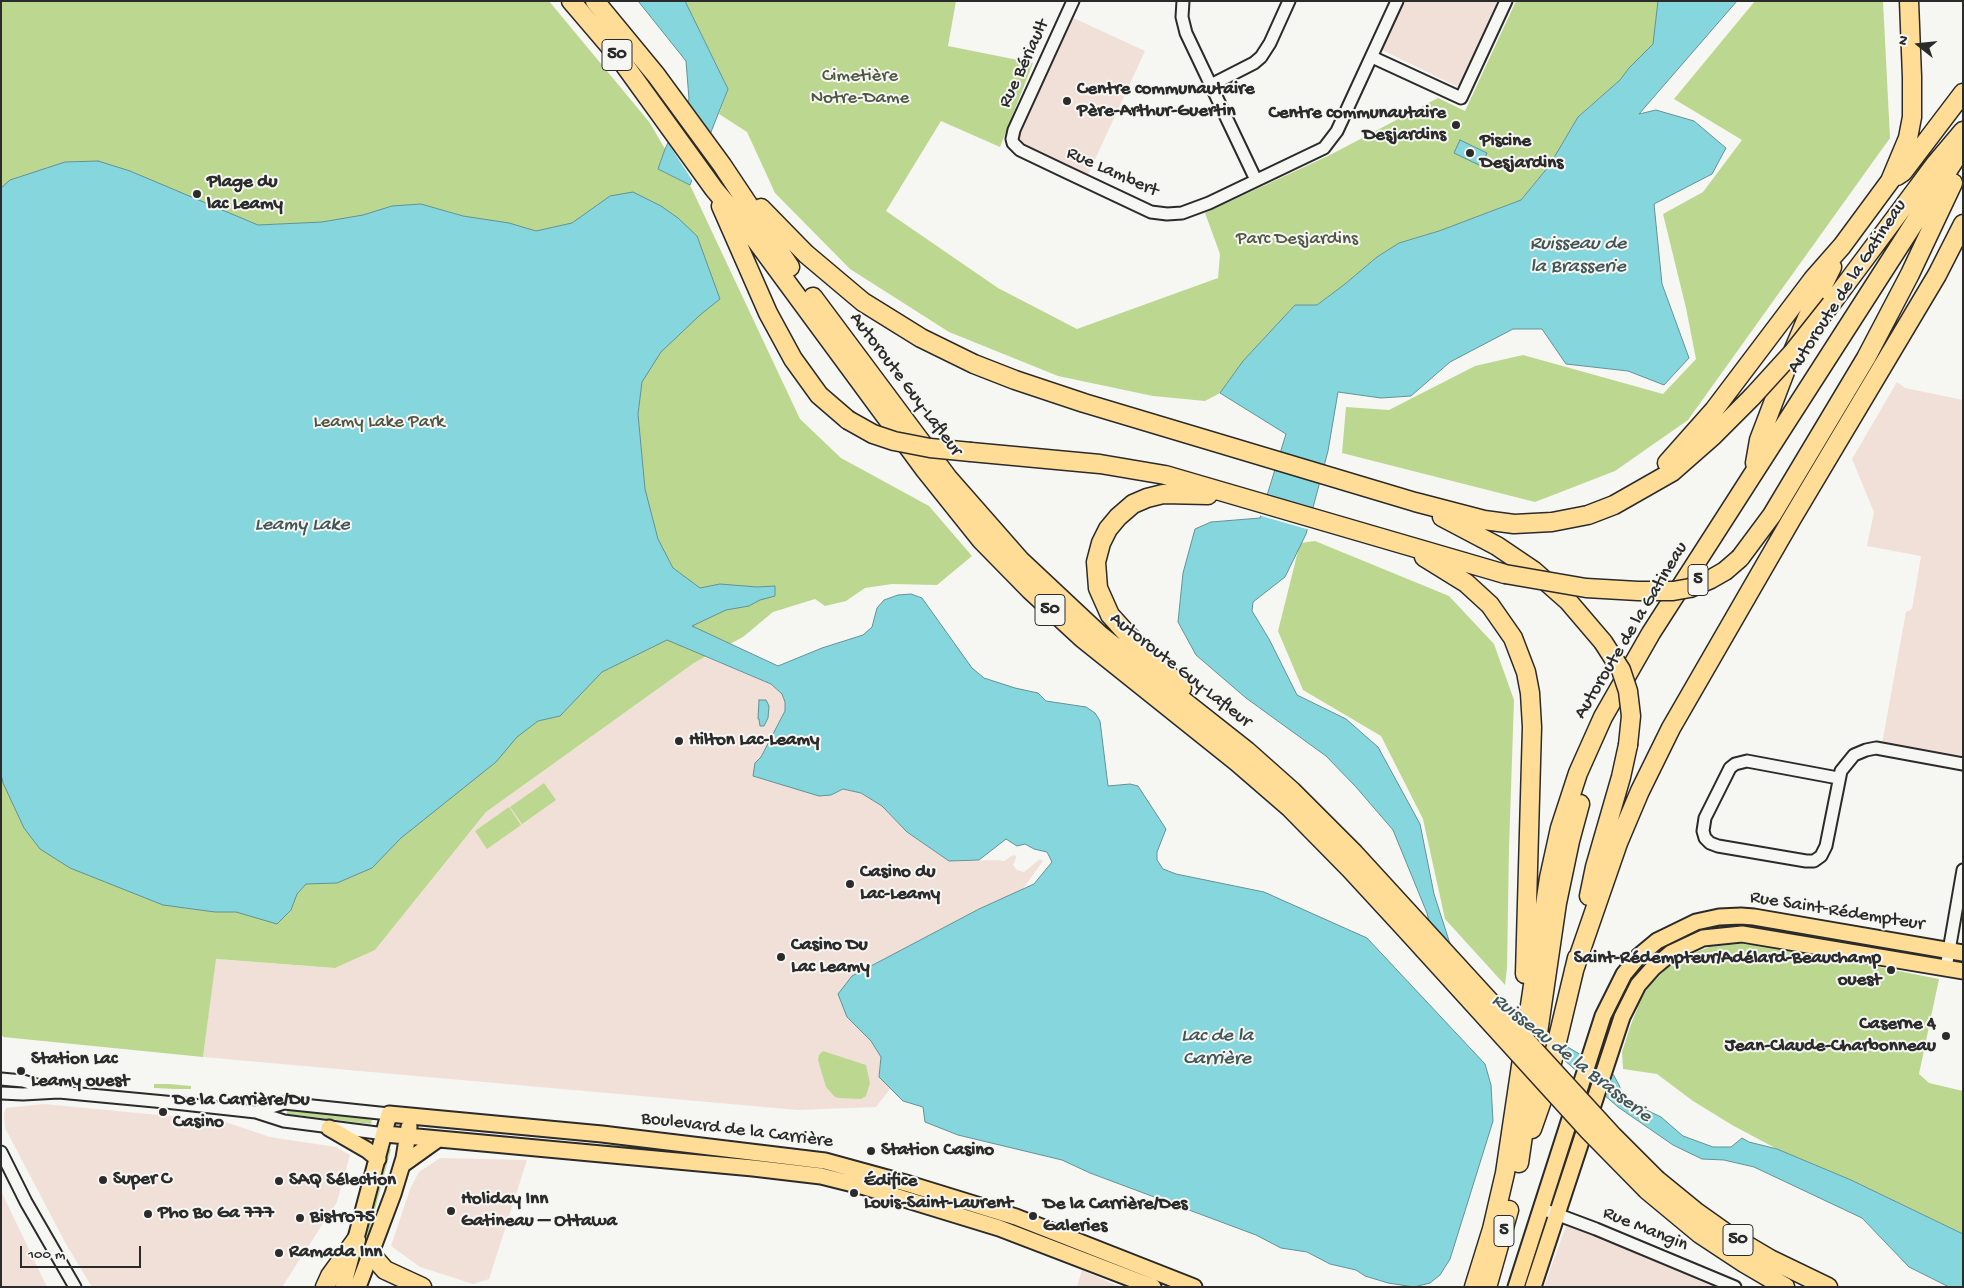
<!DOCTYPE html>
<meta charset="utf-8">
<style>
body{margin:0}
#map{position:relative;width:1964px;height:1288px;overflow:hidden;background:#f6f6f2;font-family:"Gochi Hand",sans-serif}
canvas{display:block}
.frame{position:absolute;inset:0;border:2px solid #2b2b2b;pointer-events:none}
.north{position:absolute;left:1894px;top:20px;width:50px;height:50px;-webkit-text-stroke:4px #f6f6f2;paint-order:stroke;rotate:286deg;font-size:14px;font-weight:700;line-height:20px;text-align:center;color:#2b2b2b}
.north::after{content:'';display:block;margin:auto;width:18px;height:22px;background:#2b2b2b;clip-path:polygon(50% 0,100% 100%,50% 72%,0 100%)}
.scale{position:absolute;left:20px;top:1246px;width:121px;height:22px;box-sizing:border-box;border:2px solid #2b2b2b;border-top:0;padding-left:6px;font-size:15px;line-height:18px;white-space:nowrap;color:#2b2b2b;-webkit-text-stroke:4px #f6f6f2;paint-order:stroke}
</style>
<div id="map">
<canvas width="1964" height="1288"></canvas>
<div class="frame"></div>
<div class="north">N</div>
<div class="scale">100 m</div>
</div>
<script>
const g = document.querySelector('canvas').getContext('2d');
g.lineJoin = 'round';
function fillPath(path, color) { g.fillStyle = color; g.fill(path, 'evenodd'); }
const shape = rows => new Path2D(rows.map(r => 'M' + r).join(''));
function trace(path, color, width, dash) { g.strokeStyle = color; g.lineWidth = width; g.lineCap = dash ? 'butt' : 'round'; g.setLineDash(dash || []); g.stroke(path); }
function drawText(font, color, halo, rows, align = 'center') {
  g.font = font + ' "Gochi Hand",sans-serif'; g.lineWidth = 4; g.setLineDash([]); g.textBaseline = 'middle'; g.strokeStyle = halo; g.fillStyle = color; for (const [text, x, y, turn = 0] of rows) {
    g.save(); g.translate(x, y); g.rotate((+turn || 0) * Math.PI / 180); g.textAlign = isNaN(turn) ? turn : align; if (halo) g.strokeText(text, 0, 0); g.fillText(text, 0, 0); g.restore();
  }
}
const built = shape([
 [1405,1,1499,1,1460,88,1382,50],
 [1067,15,1145,51,1085,181,1020,150,1012,135],
 [1897,382,1905,388,1963,400,1963,764,1881,749,1906,612,1912,609,1921,556,1867,546,1874,512,1852,459],
 [706,657,771,684,782,694,785,702,785,711,761,757,755,763,831,795,843,789,861,793,882,806,907,832,949,861,996,860,1004,861,1013,855,1016,856,1016,858,1013,865,1017,870,1024,872,1040,859,1043,861,1022,890,979,909,852,976,839,994,847,1017,871,1041,881,1057,879,1077,890,1089,876,1107,798,1110,203,1057,215,959,334,968,375,950,486,812,694,663],
 [44,1104,222,1121,270,1137,336,1147,350,1155,337,1202,282,1287,92,1287,66,1244,5,1128,4,1114,6,1108],
 [440,1158,527,1160,489,1279,473,1284,420,1267,391,1246,410,1189,419,1172],
 [1,1191,47,1287,1,1287],
 [1572,1213,1745,1287,1544,1287,1566,1226],
 [1082,1270,1120,1287,1077,1287]
]);
const green = shape([
 [1,1,549,1,650,123,665,149,658,169,690,185,800,419,841,458,929,506,972,556,937,585,892,584,865,588,846,601,825,606,815,599,773,612,743,637,694,663,486,812,375,950,335,968,216,959,203,1057,3,1037,1,1032],
 [685,1,956,1,948,46,1033,63,1000,147,941,121,886,211,998,288,1077,329,1218,278,1220,254,1205,213,1330,155,1438,98,1465,111,1516,1,1658,1,1653,44,1629,68,1620,80,1578,117,1549,166,1521,200,1439,231,1399,243,1377,257,1345,284,1317,305,1295,305,1243,361,1220,393,1205,401,1153,396,1058,376,949,332,850,269,775,193,747,132,719,114,728,89],
 [1755,1,1883,1,1890,138,1688,420,1615,471,1535,502,1342,453,1346,407,1389,410,1475,366,1523,355,1663,394,1696,359,1686,308,1663,214,1703,192,1742,140,1674,99],
 [1315,541,1449,596,1494,644,1514,700,1509,848,1507,968,1505,985,1445,919,1423,819,1381,736,1303,690,1278,631,1300,543],
 [544,783,556,800,522,824,510,807],
 [509,807,521,825,487,849,475,831],
 [1740,944,1767,945,1939,979,1919,1074,1929,1083,1963,1091,1963,1234,1851,1180,1777,1149,1732,1125,1693,1101,1657,1074,1623,1069,1622,1052,1630,1027,1639,1004,1648,987,1668,967,1693,953,1710,947],
 [823,1051,866,1065,870,1083,866,1096,861,1099,839,1098,835,1097,826,1087,818,1060,819,1055],
 [154,1084,169,1084,191,1086,191,1089,174,1089,154,1088],
 [298,1110,346,1114,372,1120,371,1124,287,1114,287,1111],
 [1573,1127,1577,1130,1554,1197,1550,1196],
 [497,1138,588,1145,630,1144,790,1164,741,1159,716,1159],
 [388,1149,391,1149,364,1251,355,1275,354,1275,385,1153]
]);
const water = shape([
 [638,1,685,1,728,89,690,185,658,169,665,149,689,99,686,61,638,1],
 [1658,1,1737,1,1639,114,1656,110,1694,121,1726,148,1712,174,1654,204,1662,284,1689,358,1664,385,1628,371,1566,364,1542,329,1513,329,1450,362,1411,396,1381,398,1338,392,1328,451,1306,534,1285,577,1253,602,1252,611,1269,639,1297,695,1346,719,1378,747,1420,824,1434,894,1452,950,1509,1012,1613,1074,1619,1085,1623,1096,1632,1103,1661,1117,1683,1136,1713,1147,1731,1147,1742,1138,1749,1142,1777,1149,1851,1180,1963,1234,1963,1287,1949,1287,1909,1267,1862,1218,1754,1167,1724,1160,1702,1159,1673,1145,1618,1107,1563,1059,1497,1019,1436,949,1427,913,1393,830,1356,787,1326,756,1246,698,1196,655,1178,622,1183,573,1195,529,1211,522,1260,518,1286,434,1220,393,1243,361,1295,305,1317,305,1345,284,1377,257,1399,243,1439,231,1521,200,1549,166,1578,117,1620,80,1629,68,1653,44,1658,1],
 [1460,140,1487,153,1481,166,1454,153,1460,140],
 [98,161,130,171,258,225,322,222,363,215,392,206,421,204,463,216,509,223,536,231,572,223,610,196,633,192,661,206,678,218,697,236,720,299,700,315,661,352,642,382,638,414,645,489,658,539,673,568,700,588,720,584,757,587,775,586,775,596,760,600,749,606,726,610,692,626,778,666,822,648,863,635,872,627,877,608,884,600,898,595,911,594,922,598,972,668,984,678,1015,688,1038,693,1046,701,1086,707,1095,713,1100,721,1108,786,1130,784,1138,786,1166,829,1157,852,1157,860,1163,869,1176,874,1264,892,1367,938,1485,1064,1491,1085,1493,1121,1450,1259,1440,1275,1430,1283,1414,1287,1388,1283,1365,1276,1356,1270,1330,1264,1307,1252,1281,1248,1256,1235,1090,1173,1062,1160,958,1135,925,1122,923,1107,903,1101,879,1077,881,1057,871,1041,847,1017,838,994,852,976,979,909,1034,884,1052,862,1047,852,1034,849,1025,844,1017,846,1006,839,979,860,949,861,907,832,882,806,861,793,843,789,831,795,819,796,753,776,755,763,761,757,785,711,785,702,782,694,771,684,667,640,602,672,560,716,538,721,517,737,496,762,401,838,372,868,337,883,306,884,297,894,291,910,277,924,236,912,215,912,163,905,70,868,40,849,24,828,3,783,1,774,1,188,10,180,65,162,98,161],
 [759,700,766,700,769,706,768,718,764,726,760,726,759,719,758,719,759,700]
]);
const pier = shape([
 [686,99,713,136,694,183,666,140],
 [1264,497,1315,512,1310,530,1258,515],
 [1580,1052,1614,1072,1605,1099,1574,1072]
]);
const minor = shape([
 [1073,1,1014,130,1012,139,1013,143,1020,150,1064,171,1151,212,1167,214,1182,213,1209,203,1324,148,1337,131,1397,1],
 [1183,1,1182,17,1186,33,1256,180],
 [1372,57,1461,98,1506,1],
 [1211,85,1254,63,1261,57,1270,43,1289,1],
 [1838,778,1747,761,1735,764,1730,768,1705,818,1703,831,1705,838,1710,843,1718,846,1806,861,1814,861,1821,856,1826,846,1841,771,1854,755,1866,750,1876,748,1963,764],
 [1946,968,1963,870],
 [1,1079,23,1081,53,1090],
 [1,1093,23,1094,59,1092,165,1102,256,1112,284,1121,385,1134],
 [256,1112,284,1103,389,1114],
 [1,1152,26,1202,75,1287],
 [1540,1208,1596,1229,1735,1287]
]);
const major = shape([
 [329,1128,367,1150,378,1159],
 [385,1134,753,1168,821,1176,865,1187,999,1228,1153,1287],
 [402,1165,437,1140],
 [343,1287,389,1114,602,1134,825,1161,909,1184,1016,1217,1194,1287],
 [358,1287,393,1194,404,1158,409,1127],
 [1516,1287,1603,1016,1624,974,1639,956,1657,941,1696,922,1719,917,1741,916,1754,917,1963,953],
 [1533,1287,1622,1017,1638,985,1653,968,1671,953,1703,938,1742,934,1963,971]
]);
const highway = shape([
 [571,1,618,56,714,189,749,231,925,470,981,540,1030,590,1082,638,1237,762,1289,807,1350,869,1409,933],
 [595,1,656,75,722,165,790,267],
 [1897,176,1903,172,1963,93],
 [721,206,768,313,793,359,819,395,848,420],
 [761,208,806,254,863,302,921,338,974,364,1015,380,1084,403,1415,502,1484,520,1514,524,1552,522,1588,515,1614,505,1672,472,1713,436,1752,397],
 [813,297,948,478,1020,560,1100,635,1247,751,1292,791,1354,853,1419,924],
 [1831,304,1936,163,1963,131],
 [971,452,1100,464,1165,475,1505,574],
 [1667,463,1714,410,1813,279,1842,246,1890,181,1908,138,1912,117,1912,77,1909,1],
 [1755,463,1759,440,1791,356,1807,318,1832,267],
 [1442,517,1497,546,1534,571,1568,601,1603,642],
 [1424,557,1466,583,1490,605,1513,638,1526,672,1530,693,1532,727,1525,974],
 [1740,558,1772,515,1866,358,1910,274,1953,183],
 [1182,688,1129,636,1110,615,1098,588,1096,562,1101,543,1108,529,1118,517,1133,504,1147,498,1163,494,1208,495],
 [1589,896,1595,867,1621,777,1628,745],
 [1574,970,1618,843,1640,791,1671,728,1791,520,1937,275,1963,224],
 [1532,1129,1545,1092,1577,958],
 [1519,1163,1557,903,1570,841,1580,804],
 [1657,1180,1695,1211,1726,1233,1770,1259,1828,1287],
 [1647,1190,1700,1234,1744,1263,1785,1287],
 [370,1253,385,1270,422,1287],
 [1488,1284,1509,1210],
 [325,1287,330,1276,356,1240],
 [1474,1287,1492,1229,1505,1173,1549,878,1560,828,1578,773,1603,717,1651,633,1963,147]
]);
const highwayBridge = shape([
 [1752,397,1793,352,1831,304],
 [848,420,873,434,894,441,930,448,971,452],
 [1505,574,1586,588,1638,591,1673,591,1690,588,1711,579,1725,571,1740,558],
 [1603,642,1621,670,1628,691,1631,716,1628,745],
 [1419,924,1613,1136,1657,1180],
 [1409,933,1589,1131,1647,1190]
]);
const markers = [
 [1067,101,5,"#2b2b2b"],
 [1456,125,5,"#2b2b2b"],
 [1470,153,5,"#2b2b2b"],
 [197,194,5,"#2b2b2b"],
 [679,741,5,"#2b2b2b"],
 [850,884,5,"#2b2b2b"],
 [781,957,5,"#2b2b2b"],
 [1891,970,5,"#2b2b2b"],
 [1946,1036,5,"#2b2b2b"],
 [21,1071,5,"#2b2b2b"],
 [163,1112,5,"#2b2b2b"],
 [871,1151,5,"#2b2b2b"],
 [103,1180,5,"#2b2b2b"],
 [279,1181,5,"#2b2b2b"],
 [854,1193,5,"#2b2b2b"],
 [451,1211,5,"#2b2b2b"],
 [148,1214,5,"#2b2b2b"],
 [1033,1216,5,"#2b2b2b"],
 [300,1218,5,"#2b2b2b"],
 [279,1253,5,"#2b2b2b"]
];
const shields = [
 [617,55,30],
 [1698,580,20],
 [1050,610,30],
 [1504,1231,20],
 [1738,1240,30]
];
const shieldNames = [
 ["50",617,55],
 ["5",1698,580],
 ["50",1050,610],
 ["5",1504,1231],
 ["50",1738,1240]
];
const streetNames = [
 ["Rue Bériault",1025,64,-65],
 ["Rue Lambert",1112,173,24],
 ["Autoroute de la Gatineau",1848,287,-57],
 ["Autoroute Guy-Lafleur",905,385,53],
 ["Autoroute de la Gatineau",1632,631,-59],
 ["Autoroute Guy-Lafleur",1180,671,38],
 ["Rue Saint-Rédempteur",1837,912,9],
 ["Boulevard de la Carrière",737,1131,7],
 ["Rue Mangin",1645,1230,22]
];
const parkNames = [
 ["Cimetière",860,77],
 ["Notre-Dame",860,99],
 ["Parc Desjardins",1297,240],
 ["Leamy Lake Park",379,423]
];
const poiNames = [
 ["Centre communautaire",1077,90],
 ["Père-Arthur-Guertin",1077,112],
 ["Centre communautaire",1446,114,"right"],
 ["Desjardins",1446,136,"right"],
 ["Piscine",1480,142],
 ["Desjardins",1480,164],
 ["Plage du",207,183],
 ["lac Leamy",207,205],
 ["Hilton Lac-Leamy",689,741],
 ["Casino du",860,873],
 ["Lac-Leamy",860,895],
 ["Casino Du",791,946],
 ["Lac Leamy",791,968],
 ["Saint-Rédempteur/Adélard-Beauchamp",1881,959,"right"],
 ["ouest",1881,981,"right"],
 ["Caserne 4",1936,1025,"right"],
 ["Jean-Claude-Charbonneau",1936,1047,"right"],
 ["Station Lac",31,1060],
 ["Leamy ouest",31,1082],
 ["De la Carrière/Du",173,1101],
 ["Casino",173,1123],
 ["Station Casino",881,1151],
 ["Super C",113,1180],
 ["SAQ Sélection",289,1181],
 ["Édifice",864,1182],
 ["Louis-Saint-Laurent",864,1204],
 ["Holiday Inn",461,1200],
 ["Gatineau – Ottawa",461,1222],
 ["De la Carrière/Des",1043,1205],
 ["Galeries",1043,1227],
 ["Pho Bo Ga 777",158,1214],
 ["Bistro75",310,1218],
 ["Ramada Inn",289,1253]
];
const waterNames = [
 ["Ruisseau de",1578,245],
 ["la Brasserie",1578,268],
 ["Leamy Lake",302,526],
 ["Lac de la",1217,1037],
 ["Carrière",1217,1060],
 ["Ruisseau de la Brasserie",1571,1059,38]
];
fillPath(built, '#f1e0d8');
fillPath(green, '#bcd890');
fillPath(water, '#86d7dd');
trace(water, '#629296', 1);
fillPath(pier, '#f6f6f2');
trace(minor, '#2b2b2b', 15);
trace(major, '#2b2b2b', 19);
trace(highway, '#2b2b2b', 21);
trace(minor, '#f6f6f2', 11);
trace(major, '#ffdd96', 15);
trace(highway, '#ffdd96', 18);
trace(highwayBridge, '#2b2b2b', 21, []);
trace(highwayBridge, '#ffdd96', 18);
for (const [x, y, r, color] of markers) { const dot = new Path2D(); dot.arc(x, y, r, 0, 2 * Math.PI); g.fillStyle = color; g.fill(dot); trace(dot, '#f6f6f2', 2); }
for (const [x, y, w] of shields) { const box = new Path2D(); box.roundRect(x - w / 2, y - 15.5, w, 31, 4); g.fillStyle = '#f6f6f2'; g.fill(box); trace(box, '#2b2b2b', 1); }
drawText('bold 18px', '#2b2b2b', null, shieldNames);
drawText('19px', '#2b2b2b', '#f6f6f2', streetNames);
drawText('19px', '#4f5644', '#f6f6f2', parkNames);
drawText('bold 19px', '#2b2b2b', '#f6f6f2', poiNames, 'left');
drawText('italic 20px', '#425658', '#f6f6f2', waterNames);
</script>
